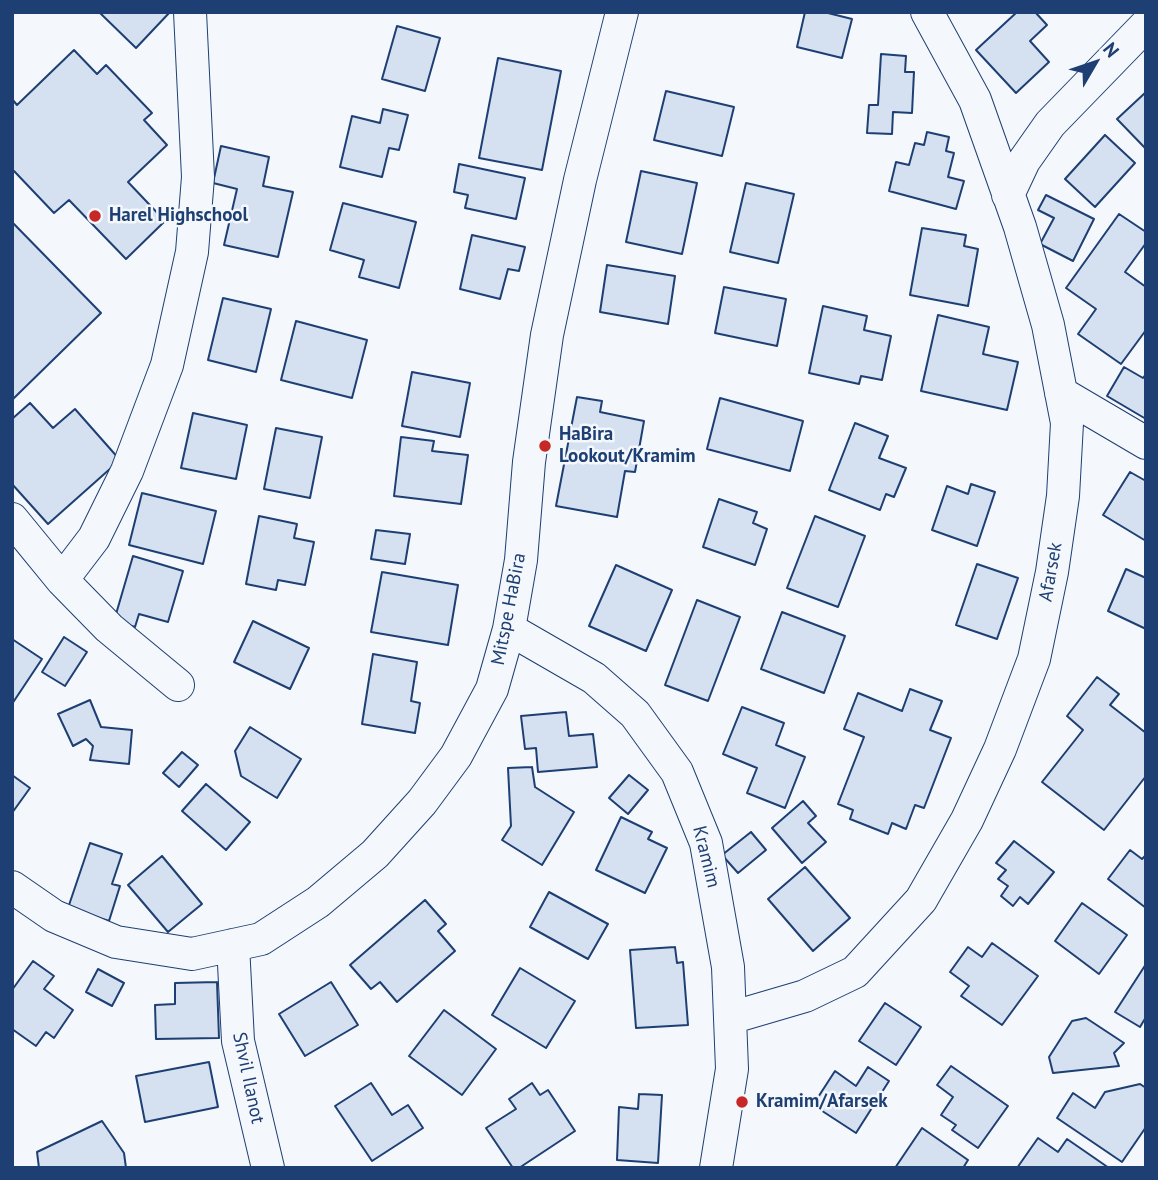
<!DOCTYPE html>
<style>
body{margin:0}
#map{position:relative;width:1158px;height:1180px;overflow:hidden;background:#f4f7fb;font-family:"PT Sans",sans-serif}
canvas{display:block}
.frame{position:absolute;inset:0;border:14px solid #1d3f73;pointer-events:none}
.north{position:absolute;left:1060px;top:28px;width:70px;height:70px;-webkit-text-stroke:5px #f4f7fb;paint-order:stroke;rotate:51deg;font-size:19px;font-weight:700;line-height:28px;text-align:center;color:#1d3f73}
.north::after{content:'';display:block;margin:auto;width:24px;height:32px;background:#1d3f73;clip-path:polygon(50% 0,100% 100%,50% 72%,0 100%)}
</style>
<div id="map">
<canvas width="1158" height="1180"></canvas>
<div class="frame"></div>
<div class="north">N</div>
</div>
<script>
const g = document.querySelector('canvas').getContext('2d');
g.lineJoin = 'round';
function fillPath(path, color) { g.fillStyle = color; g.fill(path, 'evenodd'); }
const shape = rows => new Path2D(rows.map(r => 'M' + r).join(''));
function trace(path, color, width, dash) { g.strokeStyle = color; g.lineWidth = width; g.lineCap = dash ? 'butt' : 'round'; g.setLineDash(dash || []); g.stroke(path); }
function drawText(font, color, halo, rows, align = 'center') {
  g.font = font + ' "PT Sans",sans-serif'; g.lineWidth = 5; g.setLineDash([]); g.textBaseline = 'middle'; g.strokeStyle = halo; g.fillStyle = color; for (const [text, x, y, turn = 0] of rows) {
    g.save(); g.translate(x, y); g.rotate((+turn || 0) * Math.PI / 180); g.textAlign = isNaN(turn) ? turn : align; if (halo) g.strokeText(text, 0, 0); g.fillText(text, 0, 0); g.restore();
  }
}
const building = shape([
 [99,12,170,12,136,48,99,12],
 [805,12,824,12,852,19,842,58,797,47,805,12],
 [1017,12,1035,12,1047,25,1030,41,1049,62,1016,93,976,50,1017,12],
 [397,26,440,38,425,91,382,79,397,26],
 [74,50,97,74,106,65,152,113,144,120,167,145,128,182,165,221,126,259,69,200,54,213,14,171,12,173,12,99,17,105,74,50],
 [881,54,906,56,905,72,914,72,912,113,893,112,892,134,867,133,869,105,878,105,881,54],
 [498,58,561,71,542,170,479,158,498,58],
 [666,91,734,107,722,156,654,140,666,91],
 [1146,92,1146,149,1117,119,1146,92],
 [383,109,408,115,399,150,389,148,382,177,340,167,352,116,380,123,383,109],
 [927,132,949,137,946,151,954,153,948,177,964,181,956,209,889,191,896,162,909,165,915,143,924,145,927,132],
 [1105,135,1135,163,1095,207,1065,179,1105,135],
 [221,146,269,157,263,186,293,192,278,257,224,245,237,189,213,183,221,146],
 [459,164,525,178,516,219,465,208,468,195,454,192,459,164],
 [641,171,697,183,682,254,626,242,641,171],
 [746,183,794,194,778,263,730,252,746,183],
 [1046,195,1094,219,1073,261,1040,244,1054,218,1038,210,1046,195],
 [343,203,416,222,399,288,359,277,364,260,330,250,343,203],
 [1119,214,1146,232,1146,243,1125,272,1146,287,1146,330,1121,364,1078,334,1096,309,1066,288,1119,214],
 [12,222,101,313,12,400,12,222],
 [922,228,966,235,964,246,978,249,968,306,910,295,922,228],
 [472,235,525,247,519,271,508,269,500,299,460,289,472,235],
 [607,265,675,276,668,324,600,312,607,265],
 [724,287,786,299,777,346,715,333,724,287],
 [223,298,271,309,256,372,208,360,223,298],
 [823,306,867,316,864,330,891,336,882,380,861,376,859,384,809,373,823,306],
 [938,315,989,327,983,354,1018,362,1007,410,921,391,938,315],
 [296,321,367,340,352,398,281,380,296,321],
 [1124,367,1143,378,1146,374,1146,419,1107,396,1124,367],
 [412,372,470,383,460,437,402,426,412,372],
 [577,397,602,401,600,412,644,421,635,472,625,471,617,517,556,506,577,397],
 [720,398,803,421,790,471,707,449,720,398],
 [30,403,53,428,75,409,120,460,48,524,12,484,12,419,30,403],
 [193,413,247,425,236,479,181,468,193,413],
 [855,423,888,436,879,458,906,468,894,497,886,494,880,510,829,490,855,423],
 [276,428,322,437,310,498,264,489,276,428],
 [401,437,434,441,432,451,468,455,461,504,394,496,401,437],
 [1130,472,1146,481,1146,541,1103,515,1130,472],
 [971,484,995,492,977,546,932,530,947,486,968,494,971,484],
 [142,493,216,511,203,564,129,545,142,493],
 [719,499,757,512,753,523,767,529,755,565,703,547,719,499],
 [259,516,297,524,294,538,314,542,305,585,278,580,276,590,246,584,259,516],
 [815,516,865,536,838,607,787,588,815,516],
 [376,530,410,534,405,564,371,559,376,530],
 [133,556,183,571,168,622,139,614,135,627,114,621,133,556],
 [977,564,1018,578,997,639,956,625,977,564],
 [616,565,672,590,646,651,589,626,616,565],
 [1126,569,1146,578,1146,629,1108,611,1126,569],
 [382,572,458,585,448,645,371,632,382,572],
 [697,600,740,617,708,701,665,685,697,600],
 [782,612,845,636,824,693,761,669,782,612],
 [253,621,309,648,290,689,234,662,253,621],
 [64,637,87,652,65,686,42,672,64,637],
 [12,639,42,659,12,704,12,639],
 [373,654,417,662,411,701,420,703,415,733,362,724,373,654],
 [1097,677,1119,694,1110,705,1146,733,1146,776,1104,830,1042,782,1083,730,1067,716,1097,677],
 [910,689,942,701,930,730,951,738,924,808,915,805,906,829,892,823,888,834,850,819,853,810,838,804,864,737,844,729,858,693,902,711,910,689],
 [90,700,101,727,132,730,129,764,90,760,93,746,86,739,73,746,58,714,90,700],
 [742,707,784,723,776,745,805,757,785,808,747,793,757,768,723,754,742,707],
 [566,712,569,736,593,734,597,767,538,772,536,748,525,749,521,716,566,712],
 [250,727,301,759,277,798,241,776,235,751,250,727],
 [182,752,198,765,179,787,163,773,182,752],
 [532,767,535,787,574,812,542,865,502,840,511,826,508,768,532,767],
 [12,775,30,788,12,813,12,775],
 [629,775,648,790,628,814,609,798,629,775],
 [206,784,250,822,226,850,182,811,206,784],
 [803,801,816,816,808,823,826,842,802,863,772,828,803,801],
 [621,817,652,832,648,839,667,848,645,893,596,870,621,817],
 [751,832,766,850,738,873,722,855,751,832],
 [1014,841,1054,872,1028,904,1020,897,1013,906,1001,896,1008,886,998,879,1006,870,996,863,1014,841],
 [90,843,122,854,112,884,120,886,109,921,68,908,90,843],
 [1130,850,1142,859,1146,855,1146,908,1108,879,1130,850],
 [162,856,202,904,168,932,128,885,162,856],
 [805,867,850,918,813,951,768,899,805,867],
 [549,892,608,924,588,959,530,927,549,892],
 [425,900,446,924,438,931,455,951,397,1002,380,982,371,989,350,965,425,900],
 [1082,903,1127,935,1099,974,1055,941,1082,903],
 [992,943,1038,976,1002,1025,961,996,969,986,950,972,968,947,982,957,992,943],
 [675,947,677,963,683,962,688,1025,636,1028,630,950,675,947],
 [33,961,54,976,44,989,73,1010,54,1038,46,1032,36,1046,12,1029,12,990,33,961],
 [1146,964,1146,1017,1140,1027,1115,1012,1146,964],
 [520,968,575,1001,546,1048,492,1015,520,968],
 [98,969,124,983,112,1006,86,992,98,969],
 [217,982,219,1038,156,1039,155,1005,175,1004,175,983,217,982],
 [331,982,358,1025,305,1056,279,1014,331,982],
 [885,1003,921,1027,896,1065,859,1041,885,1003],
 [444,1010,496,1049,462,1095,409,1056,444,1010],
 [1086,1018,1124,1043,1114,1053,1119,1066,1053,1073,1049,1057,1072,1021,1086,1018],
 [209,1062,218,1107,145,1122,136,1076,209,1062],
 [951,1066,1008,1106,978,1148,952,1130,956,1125,941,1115,953,1097,937,1085,951,1066],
 [868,1067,889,1081,856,1133,813,1105,835,1071,856,1086,868,1067],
 [371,1083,392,1115,408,1105,423,1128,372,1161,335,1106,371,1083],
 [532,1083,540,1095,548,1090,575,1131,519,1168,513,1168,486,1128,516,1109,509,1099,532,1083],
 [1140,1084,1146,1088,1146,1127,1122,1162,1057,1118,1073,1093,1095,1108,1105,1092,1140,1084],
 [639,1094,662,1095,658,1163,617,1160,619,1107,638,1109,639,1094],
 [102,1121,124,1153,126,1168,39,1168,37,1152,102,1121],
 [922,1128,968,1160,963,1168,895,1168,922,1128],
 [1038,1138,1058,1152,1067,1139,1109,1168,1017,1168,1038,1138]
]);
const minor = shape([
 [1008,195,1024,161,1050,124,1146,25],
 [1061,393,1146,443],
 [12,519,62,580,109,628,178,685],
 [62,580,94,538,127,471,167,365,192,252,198,177,190,12],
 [509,629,594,678,635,714,677,772,706,843,728,967,732,1069,716,1168],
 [12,887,54,916,116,942,192,954,261,939,318,902,375,854,422,802,456,756,492,689,509,629,521,560,529,462,547,335,580,180,622,12],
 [233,945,238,1041,268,1168],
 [730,1018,805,996,855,972,921,900,967,820,1000,749,1034,659,1052,572,1063,496,1067,423,1048,325,1020,227,975,100,927,12]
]);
const markers = [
 [95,216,7,"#c62828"],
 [545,446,7,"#c62828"],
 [742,1102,7,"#c62828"]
];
const poiNames = [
 ["Harel Highschool",109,216],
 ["HaBira",559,435],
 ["Lookout/Kramim",559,457],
 ["Kramim/Afarsek",756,1102]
];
const streetNames = [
 ["Afarsek",1051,572,-80],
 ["Mitspe HaBira",509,609,-79],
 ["Kramim",706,857,76],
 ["Shvil Ilanot",248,1078,78]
];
fillPath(building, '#d5e0f0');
trace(building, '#1d3f73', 2);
trace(minor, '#1d3f73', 34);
trace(minor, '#f4f7fb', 32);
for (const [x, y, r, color] of markers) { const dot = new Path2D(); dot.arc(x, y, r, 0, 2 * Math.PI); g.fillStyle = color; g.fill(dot); trace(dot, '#f4f7fb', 2.5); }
drawText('bold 19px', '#1d3f73', '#f4f7fb', poiNames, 'left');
drawText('19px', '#1d3f73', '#f4f7fb', streetNames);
</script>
